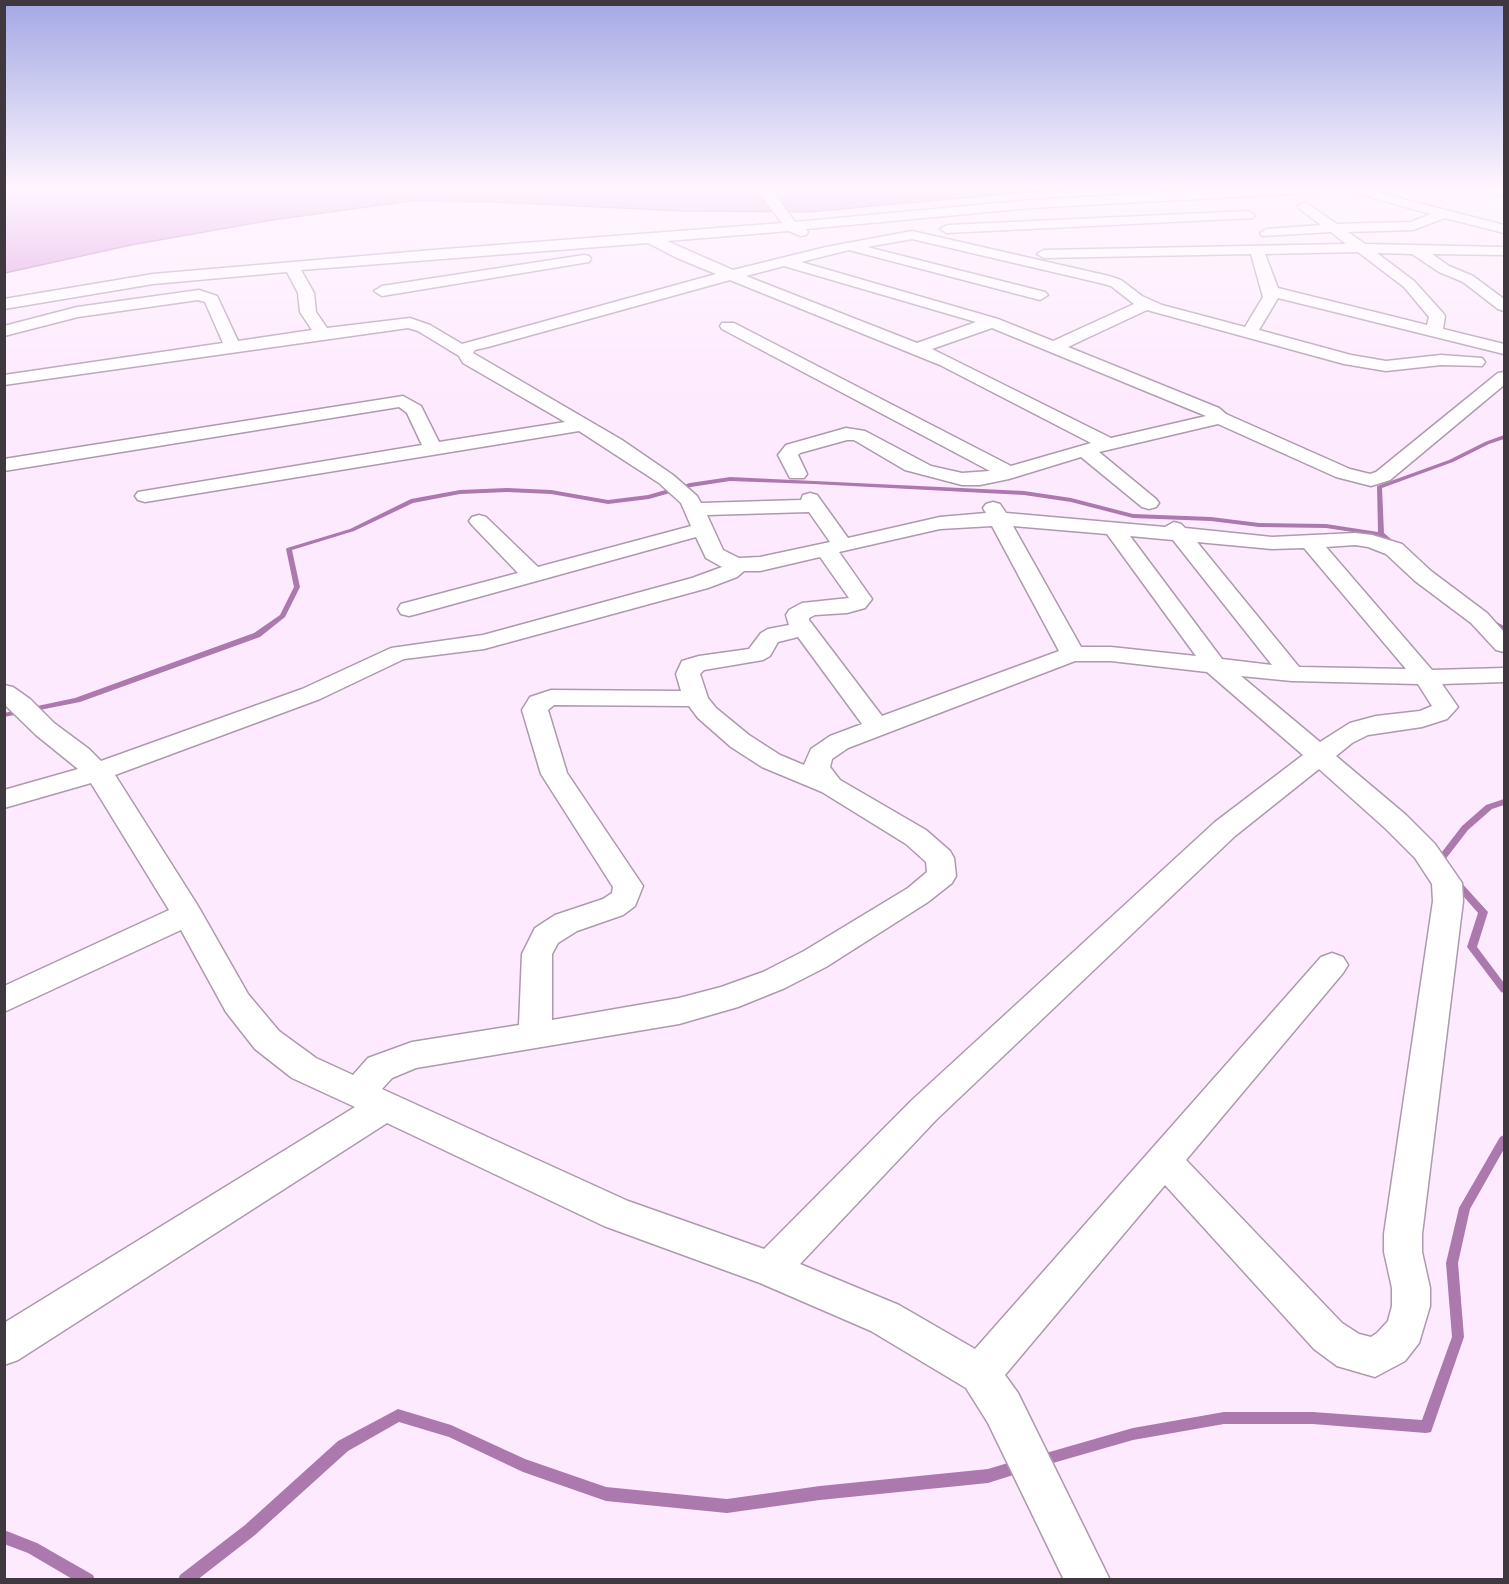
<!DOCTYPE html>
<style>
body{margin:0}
#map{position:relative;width:1509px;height:1584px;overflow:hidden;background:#feeafe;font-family:"Varela Round",sans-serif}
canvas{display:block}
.frame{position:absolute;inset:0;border:6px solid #3f383f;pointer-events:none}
</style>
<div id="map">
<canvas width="1509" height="1584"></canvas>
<div class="frame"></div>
</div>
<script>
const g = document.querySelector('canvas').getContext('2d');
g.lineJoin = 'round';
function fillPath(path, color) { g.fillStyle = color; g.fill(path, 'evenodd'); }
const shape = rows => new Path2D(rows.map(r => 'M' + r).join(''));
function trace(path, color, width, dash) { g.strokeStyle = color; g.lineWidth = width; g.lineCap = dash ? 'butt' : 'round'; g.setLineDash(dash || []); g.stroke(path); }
const water = shape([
 [1090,188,1028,192,808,212,682,211,494,202,412,201,272,220,131,245,5,273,4,189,1090,188]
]);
const stream = shape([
 [1504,435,1504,439,1489,444,1453,462,1382,488,1384,533,1399,546,1400,547,1397,549,1379,536,1326,528,1259,527,1211,521,1133,518,1071,502,1024,495,813,484,730,481,691,487,649,499,608,504,551,494,507,492,460,494,413,503,354,531,292,550,300,587,285,617,260,637,80,702,4,717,4,713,75,698,254,633,280,615,294,587,286,549,287,548,350,529,411,499,460,490,507,488,551,490,608,500,648,495,690,483,730,477,1024,491,1071,498,1133,514,1211,517,1259,523,1326,524,1378,532,1377,486,1449,460,1485,442,1504,435],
 [1489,618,1504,626,1504,631,1487,621,1487,619,1489,618],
 [1504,799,1504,805,1492,809,1468,830,1441,865,1435,865,1434,863,1435,861,1462,826,1486,805,1504,799],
 [1455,878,1458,879,1488,912,1477,947,1504,983,1504,993,1501,992,1467,947,1478,913,1452,883,1451,881,1452,879,1455,878],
 [1504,1135,1504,1149,1470,1209,1458,1263,1464,1337,1431,1432,1426,1433,1313,1424,1224,1424,1133,1440,1039,1467,1034,1466,1033,1461,1034,1456,1039,1455,1133,1428,1224,1412,1313,1412,1422,1420,1452,1337,1446,1263,1459,1208,1500,1137,1504,1135],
 [398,1409,451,1425,525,1459,606,1487,727,1499,820,1486,988,1469,1021,1459,1026,1461,1028,1466,1026,1471,988,1483,820,1500,727,1513,606,1501,523,1472,449,1437,399,1422,348,1451,255,1535,197,1580,178,1580,180,1575,245,1525,338,1441,398,1409],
 [4,1530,37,1543,93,1575,95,1580,74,1580,28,1553,4,1544,4,1530]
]);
const minor = shape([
 [1246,188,1334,188,1328,192,1031,208,806,229,808,232,806,235,801,236,789,231,667,241,733,270,826,247,912,231,1109,276,1121,280,1142,296,1162,305,1245,327,1263,297,1251,254,1044,258,1037,254,1044,250,1346,244,1331,232,1262,236,1260,233,1267,229,1321,225,1300,209,1298,206,1305,202,1337,224,1411,222,1431,214,1337,188,1360,188,1504,225,1504,233,1445,218,1413,230,1348,232,1365,244,1504,247,1504,255,1432,254,1449,266,1473,276,1504,299,1504,311,1498,309,1463,282,1439,272,1412,254,1377,253,1414,281,1443,313,1445,316,1443,329,1504,344,1504,354,1278,298,1259,330,1351,355,1386,361,1441,355,1482,358,1485,362,1482,366,1441,365,1386,371,1344,364,1147,310,1068,347,1219,408,1226,414,1350,469,1370,474,1376,472,1498,373,1504,372,1504,385,1390,480,1371,486,1336,477,1218,424,1099,452,1156,499,1159,503,1156,507,1149,509,1142,507,1081,457,1009,479,980,485,962,485,905,470,854,440,847,440,800,453,798,455,807,474,804,478,790,478,778,455,786,445,846,428,865,431,931,466,962,473,990,471,722,329,720,326,722,323,734,323,1011,466,1091,443,940,365,730,280,488,347,475,350,473,353,622,440,673,475,697,496,701,503,801,500,803,495,810,493,817,495,848,538,940,517,986,513,983,508,986,504,993,502,1000,504,1006,513,1165,527,1174,522,1181,524,1185,528,1272,537,1355,533,1372,535,1402,544,1431,571,1487,613,1504,632,1504,652,1496,650,1471,623,1415,581,1386,554,1368,547,1355,545,1326,547,1432,670,1504,668,1504,682,1442,684,1458,707,1447,719,1422,727,1368,735,1352,743,1336,756,1406,815,1435,844,1462,883,1463,901,1422,1234,1422,1252,1430,1288,1430,1306,1419,1343,1405,1361,1375,1377,1337,1366,1314,1349,1165,1185,1005,1375,1018,1393,1110,1580,1064,1580,988,1423,966,1388,871,1331,760,1283,604,1226,387,1123,18,1360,4,1365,4,1323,355,1107,292,1078,255,1049,226,1012,181,930,4,1012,4,986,169,910,91,783,4,808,4,790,78,769,36,735,4,704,4,685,13,687,30,699,54,723,89,749,101,761,302,689,391,648,483,635,692,578,722,567,706,558,696,537,417,614,409,616,401,614,398,609,401,604,518,573,472,525,469,521,472,517,479,515,486,517,538,567,691,526,681,503,659,483,579,431,145,502,138,500,135,496,138,492,422,445,407,413,399,407,4,471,4,459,403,396,421,406,439,442,565,422,463,363,459,356,418,331,408,328,4,385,4,375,223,343,205,302,198,300,78,317,4,336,4,326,77,307,199,290,217,296,238,341,312,330,300,312,298,293,287,272,153,284,4,309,4,299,153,274,433,250,782,223,761,195,768,191,773,192,795,222,1031,200,1246,188],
 [912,239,1100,283,1111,286,1134,304,1053,341,998,319,801,262,849,250,1040,300,1048,295,1045,292,867,247,912,239],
 [648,243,677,258,716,274,462,344,430,325,410,318,327,328,316,312,314,293,301,270,648,243],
 [1358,252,1404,287,1429,317,1427,325,1278,288,1265,254,1358,252],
 [784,266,976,322,917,343,746,276,784,266],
 [992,328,1206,416,1111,438,932,349,992,328],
 [809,512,830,542,760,557,739,558,723,550,707,515,809,512],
 [992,526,1059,651,882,716,809,620,809,618,815,615,847,613,865,608,872,599,839,552,940,529,992,526],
 [1013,526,1107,534,1196,656,1111,647,1081,647,1013,526],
 [1130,536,1173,540,1272,665,1222,659,1130,536],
 [1197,542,1272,549,1304,548,1406,669,1299,667,1197,542],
 [820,557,849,598,802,603,789,610,786,615,789,625,768,629,761,633,749,649,699,656,682,661,676,674,681,691,551,690,530,697,527,702,522,710,541,774,613,887,612,893,603,899,555,915,535,928,522,954,519,1025,412,1042,368,1058,353,1075,316,1058,279,1031,248,994,198,906,115,775,320,699,404,659,484,649,708,588,737,577,744,571,760,571,820,557],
 [798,637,862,724,830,736,811,749,804,765,780,755,749,735,716,708,708,698,700,674,704,670,763,660,770,656,778,642,798,637],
 [1075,661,1111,661,1207,672,1303,755,1215,822,912,1100,764,1249,628,1201,382,1089,392,1078,416,1068,679,1024,738,1007,785,988,826,967,928,902,952,883,956,876,954,858,950,851,926,830,840,780,830,767,832,759,848,748,1075,661],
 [1241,676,1292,681,1418,684,1432,706,1420,711,1376,716,1350,723,1320,742,1241,676],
 [554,705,689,706,698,718,731,747,762,767,822,792,906,844,926,862,927,872,908,888,804,951,763,972,721,987,679,998,552,1020,552,954,558,943,577,931,623,915,635,906,643,886,567,773,548,710,554,705],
 [1319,769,1386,829,1415,858,1432,884,1433,901,1384,1234,1384,1252,1392,1288,1392,1306,1388,1321,1377,1333,1371,1337,1359,1334,1342,1323,1186,1160,1343,973,1348,965,1343,957,1332,953,1321,957,975,1349,899,1305,800,1264,936,1120,1235,836,1319,769],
 [1484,188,1504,188,1504,196,1485,191,1484,188],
 [1248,211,1255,215,1253,218,947,233,940,229,947,225,1248,211],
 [584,255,589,256,591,259,589,262,382,296,374,291,382,286,584,255]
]);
fillPath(water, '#da95dd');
trace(water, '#ac79ae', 1.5);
fillPath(stream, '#ac79ae');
trace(minor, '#ad9aad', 3);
fillPath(minor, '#fff');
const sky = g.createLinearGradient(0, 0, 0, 410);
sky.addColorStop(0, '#a2a8e4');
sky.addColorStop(0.46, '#fff6ff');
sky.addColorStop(1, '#fff6ff00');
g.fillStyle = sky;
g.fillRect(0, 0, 1509, 410);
</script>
